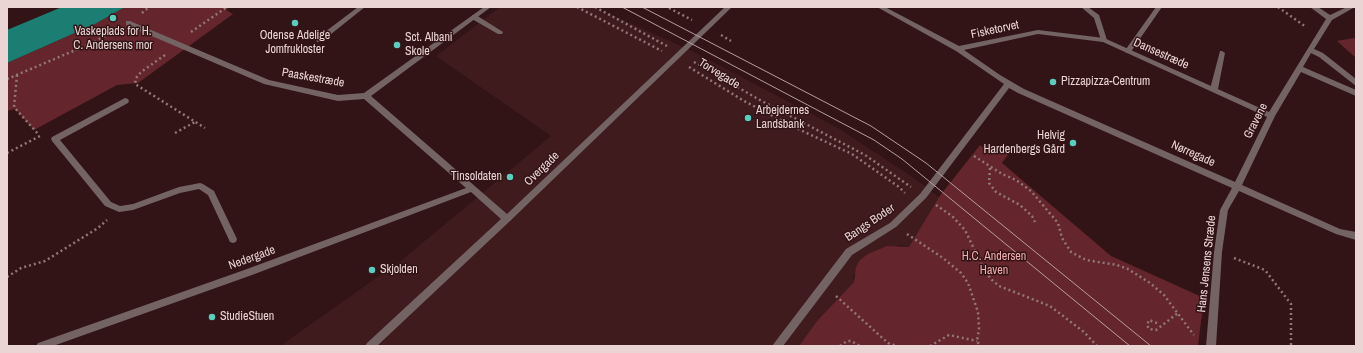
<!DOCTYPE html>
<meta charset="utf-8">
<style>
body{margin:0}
#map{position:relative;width:1363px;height:353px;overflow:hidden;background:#321416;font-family:"Archivo Narrow",sans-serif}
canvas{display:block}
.frame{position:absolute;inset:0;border:8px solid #ead4d4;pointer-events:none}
</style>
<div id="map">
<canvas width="1363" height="353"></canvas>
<div class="frame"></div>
</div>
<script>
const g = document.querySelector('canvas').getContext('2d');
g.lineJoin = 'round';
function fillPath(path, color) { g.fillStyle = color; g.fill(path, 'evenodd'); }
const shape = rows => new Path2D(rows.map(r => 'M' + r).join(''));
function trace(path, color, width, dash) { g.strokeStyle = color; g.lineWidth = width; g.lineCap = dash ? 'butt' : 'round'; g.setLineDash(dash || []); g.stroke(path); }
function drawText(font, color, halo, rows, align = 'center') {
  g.font = font + ' "Archivo Narrow",sans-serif'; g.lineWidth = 3; g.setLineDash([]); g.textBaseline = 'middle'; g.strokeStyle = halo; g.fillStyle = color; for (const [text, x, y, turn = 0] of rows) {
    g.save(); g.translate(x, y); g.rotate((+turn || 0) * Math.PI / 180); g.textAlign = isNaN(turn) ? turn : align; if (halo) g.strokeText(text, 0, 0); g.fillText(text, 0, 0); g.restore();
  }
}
const built = shape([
 [500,7,594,7,690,50,838,128,911,176,939,197,909,247,899,245,853,276,854,282,817,321,799,346,280,346,403,259,551,136,436,56]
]);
const green = shape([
 [125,7,230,7,226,10,233,14,138,83,117,85,34,130,15,109,7,111,7,63,95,24],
 [1354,38,1356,40,1356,58,1337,41],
 [980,145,992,155,999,147,1009,153,1002,163,1111,256,1204,298,1198,346,799,346,817,321,854,282,856,267,860,260,868,254,887,246,909,247,939,197]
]);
const water = shape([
 [62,7,125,7,95,24,7,63,7,30]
]);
const path = shape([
 [577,7,662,51],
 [595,7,667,46],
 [1278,7,1306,27],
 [669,8,692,20],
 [142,13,149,7],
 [191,32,227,7],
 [721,35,731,41],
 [165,55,141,72,136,78,135,84,205,128],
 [694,62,758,99,865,155,911,187],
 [689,67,744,101,796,128,852,154,899,187,905,193],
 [17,75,14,107,39,135],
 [7,79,90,44,118,29],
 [175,133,195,122],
 [7,153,40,136],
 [974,156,1002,174,1016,180,1031,191,1058,223,1062,238,1071,252,1086,260,1117,265,1128,269,1150,283,1164,295,1194,335],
 [990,168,989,183,996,192,1020,205,1032,216,1035,222],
 [936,205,952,216,965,230,984,270,992,280,999,286,1050,306,1084,332,1097,346],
 [907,234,943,258,961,273,968,283,978,312,979,329,977,341,980,346],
 [1234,258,1265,270,1291,304,1291,346],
 [7,277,21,268,45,261,98,228,107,220],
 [836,296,888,343,897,346],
 [1157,323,1149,320,1147,325,1149,329,1156,330,1178,313],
 [840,346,847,341,851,341,860,346],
 [930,346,949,335,977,341]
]);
const lane = shape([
 [358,7,365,7,321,42,317,42,316,40,317,38,358,7],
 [1081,7,1088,7,1099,15,1107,40,1106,42,1102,42,1101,40,1094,18,1081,7],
 [1156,7,1162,7,1130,53,1126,53,1125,51,1126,49,1156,7],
 [472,15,476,15,503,32,502,34,498,34,472,19,472,15],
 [1220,51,1222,51,1225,53,1218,89,1214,92,1210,89,1220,51],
 [125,98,128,99,129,101,128,103,60,140,111,202,120,206,133,204,179,187,200,183,203,184,214,191,237,239,236,242,233,243,230,242,208,195,199,189,180,193,133,210,119,212,105,206,52,141,51,139,52,137,125,98]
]);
const street = shape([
 [484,7,491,7,371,96,507,214,725,7,732,7,510,221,377,346,365,346,367,343,501,219,471,192,252,275,53,346,36,346,38,343,41,342,247,269,466,188,364,99,338,101,264,84,126,25,126,21,130,21,269,80,338,95,364,93,484,7],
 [877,7,885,7,959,46,1038,30,1104,38,1269,112,1326,19,1310,7,1318,7,1330,15,1347,7,1355,7,1332,20,1314,49,1323,53,1356,79,1356,86,1319,57,1311,53,1303,67,1356,90,1356,96,1301,72,1275,116,1242,185,1340,229,1356,232,1356,240,1336,234,1239,191,1228,210,1222,252,1216,346,1206,346,1214,252,1220,210,1232,188,1018,93,1009,88,926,198,896,227,852,255,783,346,772,346,846,249,890,223,920,194,1004,84,956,51,877,7],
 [1038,34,1103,42,1267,117,1235,182,1024,89,1000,75,964,50,1038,34]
]);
const tram = shape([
 [622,7,874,140,902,159,1130,346],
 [642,7,871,126,926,163,1151,346]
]);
const markers = [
 [113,18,4,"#59cebe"],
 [295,23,4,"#59cebe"],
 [397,45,4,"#59cebe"],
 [1053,82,4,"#59cebe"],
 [748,118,4,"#59cebe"],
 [1073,143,4,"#59cebe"],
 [510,177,4,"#59cebe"],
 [372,270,4,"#59cebe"],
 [212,317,4,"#59cebe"]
];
const streetNames = [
 ["Fisketorvet",995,30,-12],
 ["Dansestræde",1161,54,24],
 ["Torvegade",719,74,32],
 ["Paaskestræde",313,78,10],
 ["Gravene",1256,121,-63],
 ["Nørregade",1193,154,24],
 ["Overgade",542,169,-44],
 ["Bangs Boder",870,223,-34],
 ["Nedergade",252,258,-20],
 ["Hans Jensens Stræde",1207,264,-84]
];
const poiNames = [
 ["Vaskeplads for H.",113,32,"center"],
 ["C. Andersens mor",113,46,"center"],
 ["Odense Adelige",295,36,"center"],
 ["Jomfrukloster",295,50,"center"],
 ["Sct. Albani",405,38],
 ["Skole",405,52],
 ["Pizzapizza-Centrum",1061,82],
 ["Arbejdernes",756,111],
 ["Landsbank",756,125],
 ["Helvig",1065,136,"right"],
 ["Hardenbergs Gård",1065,150,"right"],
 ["Tinsoldaten",502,177,"right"],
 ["Skjolden",380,270],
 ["StudieStuen",220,317]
];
const parkNames = [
 ["H.C. Andersen",994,257],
 ["Haven",994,271]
];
fillPath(built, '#3f1b1e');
fillPath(green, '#64262c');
fillPath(water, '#1c7d72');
trace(path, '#917778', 2.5, [2, 3]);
fillPath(lane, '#746363');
fillPath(street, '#746363');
trace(tram, '#b69e9f', 1);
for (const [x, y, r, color] of markers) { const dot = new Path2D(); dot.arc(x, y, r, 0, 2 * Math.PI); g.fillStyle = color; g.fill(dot); trace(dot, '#321416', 1.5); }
drawText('12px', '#ead4d4', '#321416', streetNames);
drawText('12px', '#ead4d4', '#321416', poiNames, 'left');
drawText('12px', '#f2acad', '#321416', parkNames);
</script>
